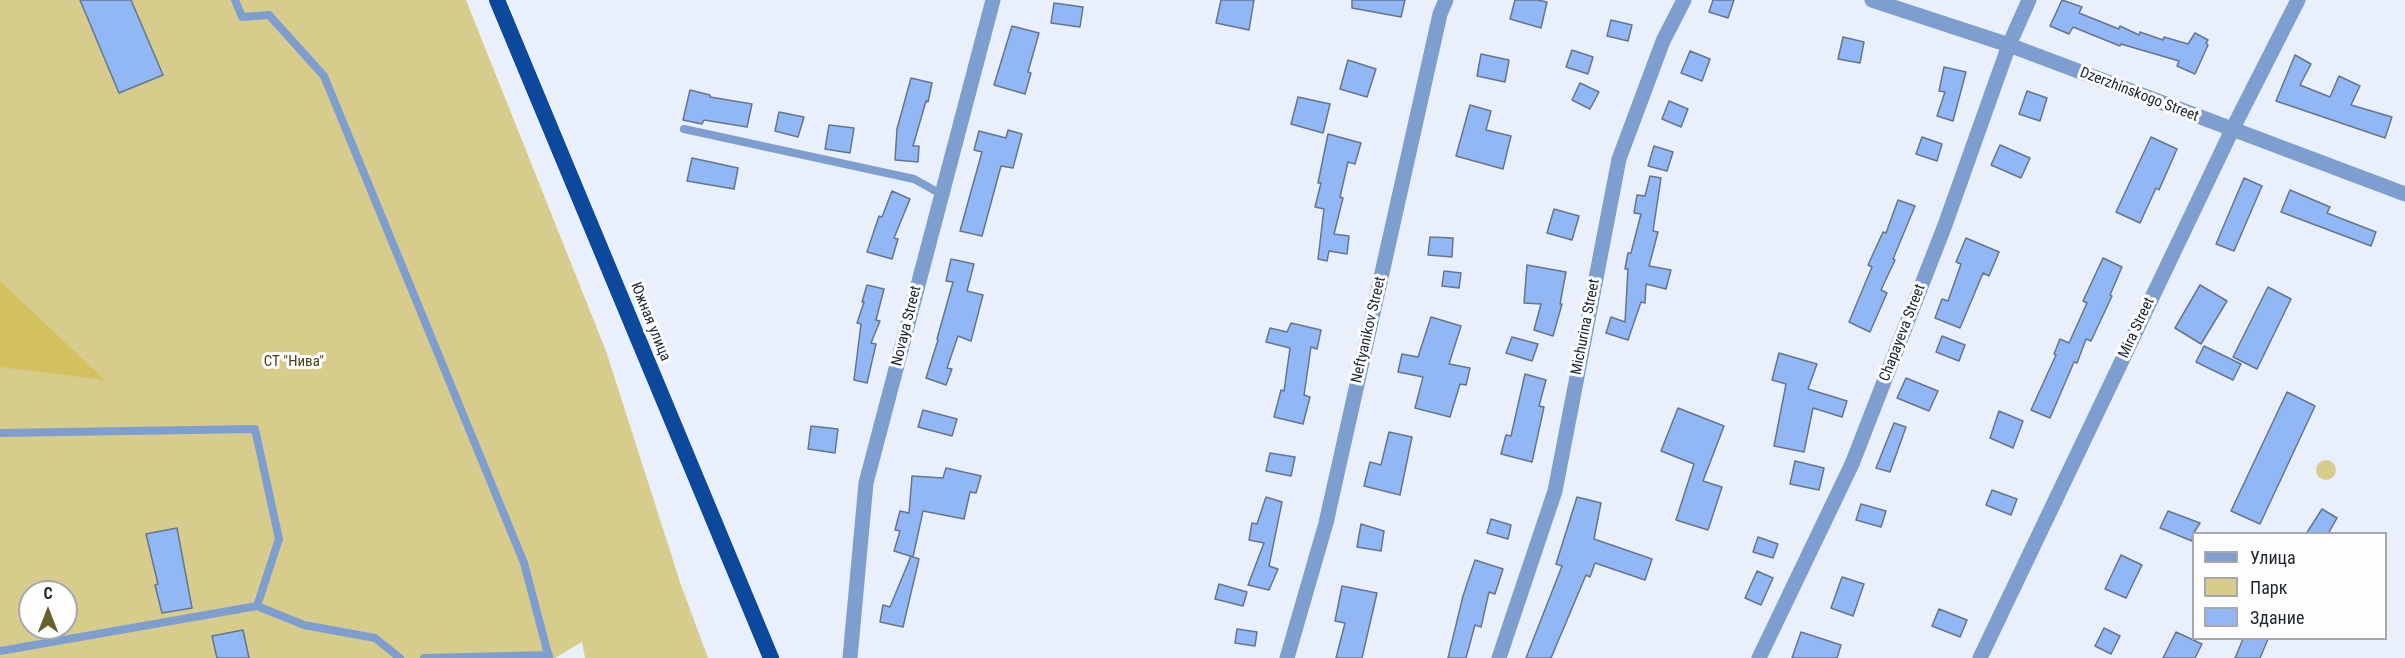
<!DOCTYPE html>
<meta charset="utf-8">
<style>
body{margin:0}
#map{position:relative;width:2405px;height:658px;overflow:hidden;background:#e9f0fc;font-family:"Roboto Condensed",sans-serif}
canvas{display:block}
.legend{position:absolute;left:2192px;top:532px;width:195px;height:108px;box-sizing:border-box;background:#fdfdfd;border:2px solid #a5a8ac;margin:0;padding:8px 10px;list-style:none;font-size:18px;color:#212832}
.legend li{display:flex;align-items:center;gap:12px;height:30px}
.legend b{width:30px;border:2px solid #a5a8ac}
.north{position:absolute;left:18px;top:580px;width:60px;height:60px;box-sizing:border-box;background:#fdfdfd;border:2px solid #a5a8ac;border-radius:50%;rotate:0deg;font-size:16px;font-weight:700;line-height:24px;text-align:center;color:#212832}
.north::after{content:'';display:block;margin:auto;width:21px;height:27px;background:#695f2c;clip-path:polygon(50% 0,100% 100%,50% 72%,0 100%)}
</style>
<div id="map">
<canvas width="2405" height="658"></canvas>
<ul class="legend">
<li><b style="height:8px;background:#7e9ed0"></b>Улица</li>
<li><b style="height:16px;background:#d8cc8d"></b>Парк</li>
<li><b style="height:16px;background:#91b8f4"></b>Здание</li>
</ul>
<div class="north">С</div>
</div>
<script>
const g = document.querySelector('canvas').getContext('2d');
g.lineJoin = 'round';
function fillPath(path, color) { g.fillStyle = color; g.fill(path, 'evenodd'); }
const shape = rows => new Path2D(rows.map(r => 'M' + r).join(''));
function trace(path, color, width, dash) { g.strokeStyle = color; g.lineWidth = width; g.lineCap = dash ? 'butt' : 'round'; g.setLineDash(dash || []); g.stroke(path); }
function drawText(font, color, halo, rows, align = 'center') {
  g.font = font + ' "Roboto Condensed",sans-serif'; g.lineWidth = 6; g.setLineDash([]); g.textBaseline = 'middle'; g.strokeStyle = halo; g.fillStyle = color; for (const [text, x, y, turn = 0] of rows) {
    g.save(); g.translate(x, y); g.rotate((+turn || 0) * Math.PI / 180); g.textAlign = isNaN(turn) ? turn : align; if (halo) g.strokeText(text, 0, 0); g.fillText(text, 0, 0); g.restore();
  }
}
const green = shape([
 [0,0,466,0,606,351,681,585,708,658,585,658,582,642,555,658,0,658],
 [30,592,66,592,66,628,30,628],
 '2316 470a10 10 0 1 1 20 0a10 10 0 1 1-20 0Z'
]);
const forest = shape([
 [0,281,105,380,0,367]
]);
const building = shape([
 [80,0,131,0,163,75,119,93,80,0],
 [1221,0,1254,0,1249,30,1216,23,1221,0],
 [1352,0,1405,0,1401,17,1352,8,1352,0],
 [1515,0,1538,0,1547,2,1541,28,1510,19,1515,0],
 [1713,0,1734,0,1728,18,1709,12,1713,0],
 [2062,0,2082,7,2079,13,2119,29,2120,26,2139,35,2140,32,2163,40,2164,37,2188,44,2195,33,2208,40,2206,43,2208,45,2195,74,2177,66,2179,61,2121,44,2120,46,2073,27,2069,34,2050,26,2062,0],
 [1054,3,1083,7,1080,27,1051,23,1054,3],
 [1611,20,1632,25,1628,41,1607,36,1611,20],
 [1012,26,1039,33,1028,72,1031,73,1025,94,994,85,1012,26],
 [1843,37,1864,42,1860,63,1838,59,1843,37],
 [1572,50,1593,57,1588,74,1566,67,1572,50],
 [1690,51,1710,59,1702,81,1681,73,1690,51],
 [1481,54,1509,60,1505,82,1477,76,1481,54],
 [2295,55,2311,64,2300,85,2330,97,2339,76,2360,86,2351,105,2392,117,2385,138,2276,101,2295,55],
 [1348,60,1376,69,1367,97,1340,89,1348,60],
 [1944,67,1966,72,1953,121,1937,116,1945,92,1939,91,1944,67],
 [911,78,932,83,928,102,926,101,913,146,919,146,918,162,895,160,897,129,911,78],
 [1580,83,1599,92,1590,109,1572,100,1580,83],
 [690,90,710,95,710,97,752,104,747,127,704,120,702,124,683,120,690,90],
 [2027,91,2047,98,2040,121,2019,114,2027,91],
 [1298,97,1330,104,1323,133,1291,124,1298,97],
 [1669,101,1688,109,1681,127,1662,119,1669,101],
 [1470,105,1491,111,1486,130,1511,136,1503,169,1456,156,1470,105],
 [779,112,804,117,798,137,775,131,779,112],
 [829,125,854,128,850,153,825,149,829,125],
 [1008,130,1022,134,1013,168,1001,166,982,236,960,231,982,152,974,150,979,131,1006,138,1008,130],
 [1328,134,1361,143,1355,164,1348,162,1340,197,1343,198,1334,234,1349,236,1347,254,1329,251,1327,261,1318,259,1324,209,1315,207,1321,183,1318,183,1328,134],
 [1922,137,1942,144,1937,161,1916,154,1922,137],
 [2151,137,2177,149,2159,190,2156,188,2140,223,2116,212,2151,137],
 [2000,145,2030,158,2021,178,1991,165,2000,145],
 [1654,146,1673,152,1667,171,1648,166,1654,146],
 [692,158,738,168,734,189,687,181,692,158],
 [1650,176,1661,178,1653,231,1658,232,1649,266,1671,270,1666,289,1646,284,1645,303,1641,302,1628,340,1606,333,1611,317,1625,322,1628,269,1625,269,1628,253,1631,253,1641,214,1634,213,1637,195,1645,196,1650,176],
 [2244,178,2262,186,2234,251,2216,244,2244,178],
 [2290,190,2330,207,2327,213,2376,232,2371,246,2281,212,2290,190],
 [892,191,910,199,894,238,898,239,892,259,867,252,879,216,882,217,892,191],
 [1898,200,1915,206,1893,259,1895,260,1881,290,1887,293,1870,332,1849,322,1872,267,1868,265,1883,232,1886,233,1898,200],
 [1554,209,1579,216,1572,240,1547,233,1554,209],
 [1430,237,1453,238,1452,257,1428,255,1430,237],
 [1966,238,1999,252,1989,276,1983,273,1960,328,1935,318,1942,299,1948,301,1961,264,1956,262,1966,238],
 [2103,258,2122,267,2110,295,2112,296,2091,341,2086,339,2077,363,2074,362,2050,418,2031,410,2056,355,2054,354,2060,339,2069,343,2087,303,2083,301,2103,258],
 [951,259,974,264,967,291,983,295,971,341,958,336,947,368,952,369,946,385,926,378,938,340,937,339,953,282,946,281,951,259],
 [1527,265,1566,272,1560,304,1562,304,1553,336,1534,330,1541,304,1524,303,1527,265],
 [1444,271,1461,273,1459,288,1442,286,1444,271],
 [867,285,884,289,876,320,880,321,871,343,876,344,867,383,854,380,861,324,857,323,864,302,862,302,867,285],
 [2200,285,2227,301,2201,344,2175,328,2200,285],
 [2268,287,2291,299,2257,369,2233,357,2268,287],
 [1431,317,1461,326,1449,364,1470,368,1466,385,1460,384,1450,417,1415,408,1423,377,1398,372,1402,354,1418,357,1431,317],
 [1291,323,1321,330,1317,349,1311,347,1304,395,1310,397,1303,424,1274,417,1281,390,1284,391,1290,348,1266,342,1270,328,1287,332,1291,323],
 [1942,336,1965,345,1959,361,1936,352,1942,336],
 [1512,337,1538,344,1532,361,1506,353,1512,337],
 [2204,346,2241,364,2233,380,2196,362,2204,346],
 [1779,353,1817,364,1808,389,1847,401,1842,417,1813,408,1804,452,1774,446,1786,384,1772,380,1779,353],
 [1525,374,1546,380,1539,406,1544,407,1532,462,1501,454,1506,435,1511,436,1525,374],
 [1906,378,1938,391,1929,411,1897,398,1906,378],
 [2287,392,2315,406,2260,524,2231,511,2287,392],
 [1678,408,1724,426,1703,481,1722,487,1708,530,1676,520,1694,464,1661,451,1678,408],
 [923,410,957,419,952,436,918,427,923,410],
 [1999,411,2023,421,2013,448,1990,438,1999,411],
 [1894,423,1906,427,1890,472,1876,468,1894,423],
 [811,426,838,429,835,453,808,449,811,426],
 [1389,432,1412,437,1400,495,1364,486,1370,462,1381,465,1389,432],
 [1270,453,1295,457,1291,476,1266,471,1270,453],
 [1795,461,1824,468,1819,490,1790,484,1795,461],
 [946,468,981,476,976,493,970,492,964,519,923,511,913,557,894,551,900,531,895,530,900,511,909,513,912,476,943,478,946,468],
 [1992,490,2017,499,2011,515,1986,505,1992,490],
 [1266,497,1282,502,1269,566,1278,569,1269,590,1248,585,1264,543,1249,540,1252,523,1257,524,1266,497],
 [1577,497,1601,503,1594,539,1652,559,1645,580,1595,563,1590,577,1586,575,1551,658,1526,658,1562,566,1556,564,1577,497],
 [1861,504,1886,511,1881,527,1856,520,1861,504],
 [2322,509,2337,518,2328,534,2306,534,2322,509],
 [2168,511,2200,523,2193,534,2192,541,2160,528,2168,511],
 [1491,519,1511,525,1508,539,1487,533,1491,519],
 [1361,524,1384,531,1381,551,1357,547,1361,524],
 [177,528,192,608,162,613,155,585,158,584,146,534,177,528],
 [1758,537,1778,544,1773,558,1753,552,1758,537],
 [2121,555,2142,565,2126,598,2105,589,2121,555],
 [911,556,919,559,903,627,880,622,883,605,890,607,911,556],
 [1475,560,1503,569,1495,594,1489,592,1481,627,1475,625,1466,658,1448,658,1463,596,1475,560],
 [1757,571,1773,578,1761,605,1745,598,1757,571],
 [1842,577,1864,584,1853,616,1831,608,1842,577],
 [1219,584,1247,592,1243,606,1215,599,1219,584],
 [1342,586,1377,593,1362,658,1336,658,1345,623,1335,621,1342,586],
 [1939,609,1967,620,1960,637,1932,626,1939,609],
 [2104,628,2120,636,2111,654,2095,646,2104,628],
 [1237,629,1257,632,1255,646,1235,643,1237,629],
 [243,630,249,658,217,658,212,636,243,630],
 [1801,632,1841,645,1837,658,1792,658,1801,632],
 [2176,632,2202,644,2195,658,2163,658,2176,632],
 [2243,639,2268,639,2260,658,2235,658,2243,639]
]);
const service = shape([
 [235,0,242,17,269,15,324,76,524,563,549,658],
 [684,129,914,179,941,194],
 [0,433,255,429,279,539,257,606],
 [0,651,257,606,304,625,375,638,400,658],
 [424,658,549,655]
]);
const minor = shape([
 [1872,0,2009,45,2405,194],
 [850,658,866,483,993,0],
 [1287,658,1326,523,1440,14,1446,0],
 [1499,658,1555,491,1619,159,1663,41,1684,0],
 [1759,658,1852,464,1945,225,2009,45,2029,0],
 [1980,658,2232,130,2298,0]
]);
const trunk = shape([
 [497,0,771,658]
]);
const streetNames = [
 ["Dzerzhinskogo Street",2139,95,21],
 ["Южная улица",650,322,68],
 ["Novaya Street",907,326,-76],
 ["Michurina Street",1586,327,-79],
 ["Mira Street",2137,328,-65],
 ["Neftyanikov Street",1369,330,-77],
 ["Chapayeva Street",1903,333,-69]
];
const parkNames = [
 ["СТ \"Нива\"",294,362]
];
fillPath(green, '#d8cc8d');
fillPath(forest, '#d3c15f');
fillPath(building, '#91b8f4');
trace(building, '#65758e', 1.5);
trace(service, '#7e9ed0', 8);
trace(minor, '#7e9ed0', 15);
trace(trunk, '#0c499d', 16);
drawText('15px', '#212832', '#fdfdfd', streetNames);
drawText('15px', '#4a4219', '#fdfdfd', parkNames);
</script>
